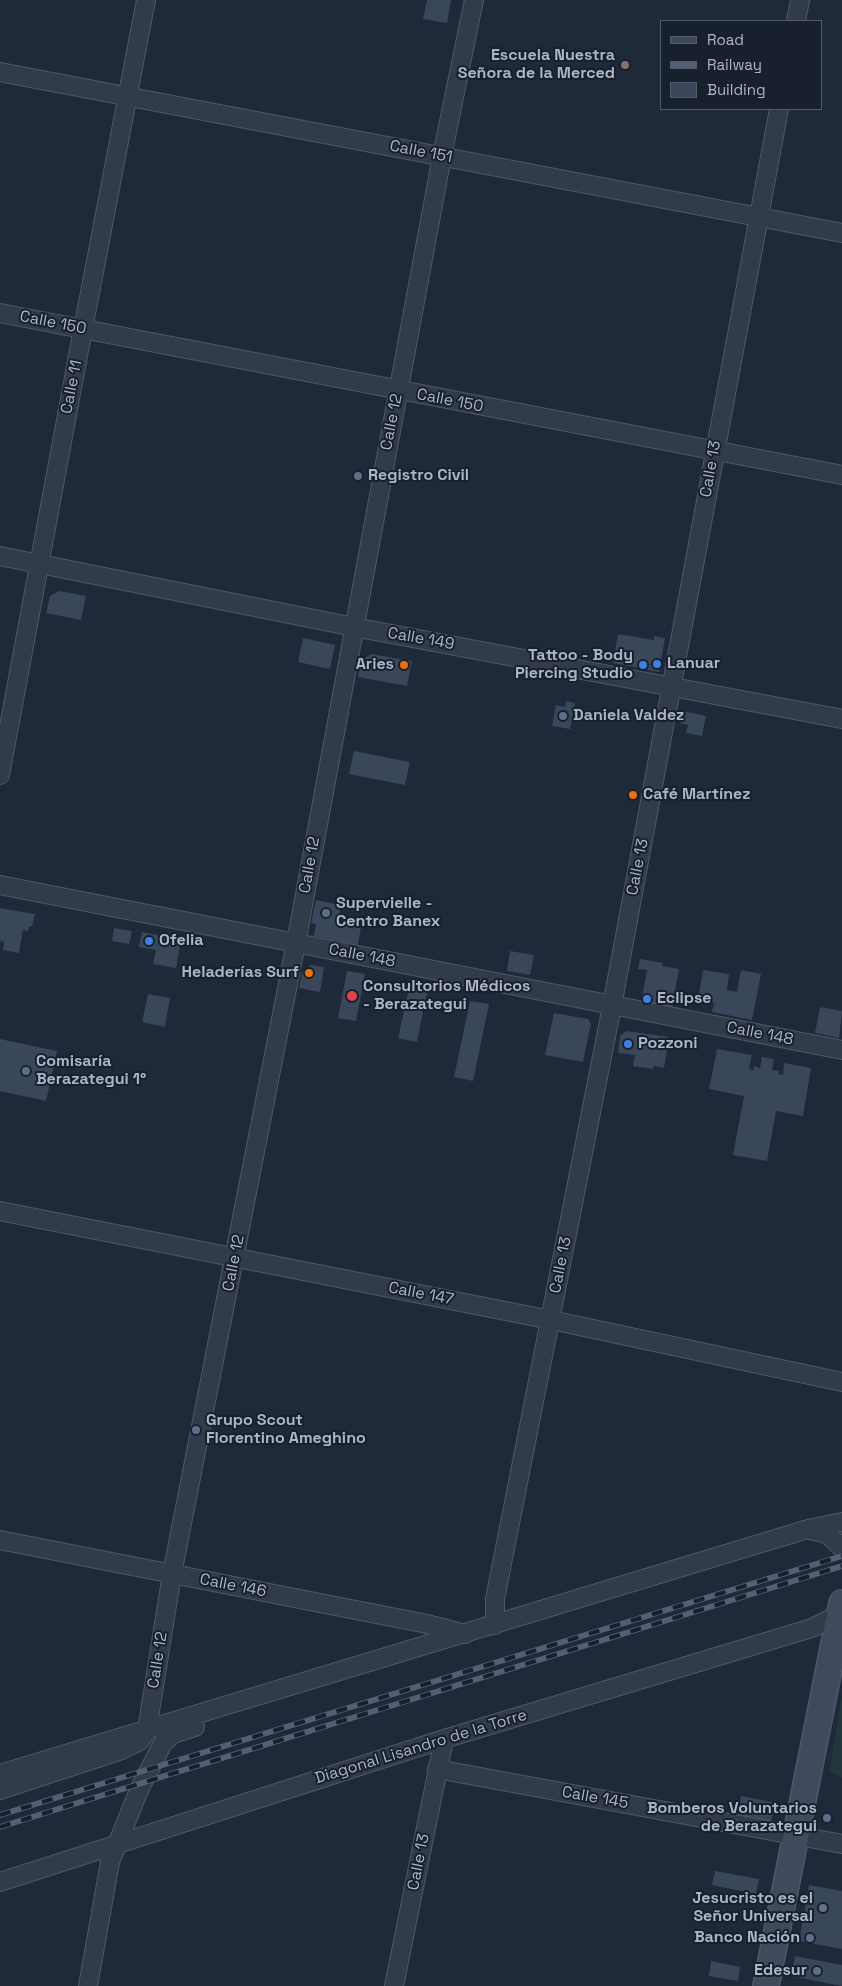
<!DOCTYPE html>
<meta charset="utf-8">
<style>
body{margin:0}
#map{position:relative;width:842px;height:1986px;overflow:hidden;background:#1e293a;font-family:"Space Grotesk",sans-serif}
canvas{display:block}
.legend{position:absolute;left:660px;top:20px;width:162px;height:90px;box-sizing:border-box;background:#18202e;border:1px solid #535c6b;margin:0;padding:6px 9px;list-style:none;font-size:15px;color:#acb5c7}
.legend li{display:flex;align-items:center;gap:10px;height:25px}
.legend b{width:25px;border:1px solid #535c6b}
</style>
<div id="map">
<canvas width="842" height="1986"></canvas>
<ul class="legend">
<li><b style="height:6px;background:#404a5d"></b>Road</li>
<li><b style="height:6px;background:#535f72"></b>Railway</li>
<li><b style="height:14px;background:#3a475a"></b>Building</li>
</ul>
</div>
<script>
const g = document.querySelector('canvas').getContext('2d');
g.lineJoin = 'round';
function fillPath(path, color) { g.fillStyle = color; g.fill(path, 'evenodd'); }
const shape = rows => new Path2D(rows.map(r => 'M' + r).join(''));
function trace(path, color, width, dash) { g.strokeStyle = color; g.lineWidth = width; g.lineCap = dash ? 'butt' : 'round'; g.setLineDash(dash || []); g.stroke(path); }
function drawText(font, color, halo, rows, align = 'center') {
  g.font = font + ' "Space Grotesk",sans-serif'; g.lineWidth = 4; g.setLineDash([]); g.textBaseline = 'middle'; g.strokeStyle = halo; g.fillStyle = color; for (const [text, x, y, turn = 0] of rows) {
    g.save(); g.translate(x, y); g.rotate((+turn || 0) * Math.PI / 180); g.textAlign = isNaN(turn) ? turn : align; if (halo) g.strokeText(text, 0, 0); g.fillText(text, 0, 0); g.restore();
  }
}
const green = shape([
 [842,1696,842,1777,829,1773]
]);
const building = shape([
 [427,0,451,0,447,23,423,19],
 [59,591,86,596,81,620,46,613,50,596],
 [618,634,654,640,654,636,665,638,659,672,613,663],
 [303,638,335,645,330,669,298,662],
 [371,654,412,661,407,686,358,677,361,661],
 [566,701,575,703,570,729,552,726,556,705,565,707],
 [683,711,706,716,702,736,686,733,688,725,680,723],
 [354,751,410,762,405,785,349,774],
 [316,900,341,905,338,922,361,926,358,945,314,936,316,924,311,923],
 [0,908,35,914,32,926,29,926,28,931,23,930,19,953,3,950,4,942,0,941],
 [114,928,132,931,129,944,112,941],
 [142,932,181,940,176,968,153,964,156,950,139,947],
 [510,951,534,955,530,975,507,971],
 [640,959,663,963,662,966,679,969,672,1009,641,1003,647,970,638,969],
 [311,965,324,967,320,992,299,988,302,972],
 [703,970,729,974,727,990,737,992,741,970,761,974,752,1020,712,1012,714,1003,698,1000],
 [347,971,365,974,356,1021,338,1018],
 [409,988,427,992,417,1042,398,1038],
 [148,994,170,998,165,1027,142,1022],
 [470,1001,489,1004,473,1081,454,1077],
 [820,1007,842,1011,839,1038,815,1033],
 [554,1013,588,1019,591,1024,583,1062,545,1055],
 [626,1031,669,1037,664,1068,654,1066,653,1069,633,1066,635,1055,618,1053,620,1036],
 [0,1039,57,1051,46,1101,0,1091],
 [717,1049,752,1055,749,1069,754,1070,754,1066,760,1068,762,1057,774,1059,772,1070,779,1071,778,1074,783,1075,784,1063,811,1068,803,1116,776,1111,767,1161,733,1155,744,1096,709,1089],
 [741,1796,776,1803,771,1821,769,1823,737,1817],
 [715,1871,759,1879,756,1894,712,1885],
 [809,1885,842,1891,842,1949,799,1941],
 [795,1956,842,1965,842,1986,791,1976],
 [711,1961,740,1967,738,1981,709,1976]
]);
const street = shape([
 [796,21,800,0],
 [0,72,842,233],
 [0,313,842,475],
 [0,556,354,627,842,719],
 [0,775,83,329,146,0],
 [0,885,842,1050],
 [0,1211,551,1320,842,1382],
 [809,1530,827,1534,842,1548],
 [0,1540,427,1624,465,1634],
 [495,1625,495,1599,612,1006,779,109],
 [437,1769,842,1844],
 [0,1774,808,1529,842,1522],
 [0,1790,119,1751,140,1741,147,1730,172,1574,296,943,442,156,474,0],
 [0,1882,444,1739,812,1628,842,1613],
 [88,1986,110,1862,139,1790,163,1743,173,1734,195,1727],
 [394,1986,444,1739]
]);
const secondary = shape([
 [766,1986,842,1603]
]);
const rail = shape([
 [0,1815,842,1556],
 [0,1827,842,1566]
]);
const markers = [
 [625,65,5,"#8d6e63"],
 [358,476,5,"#5c6f8a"],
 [657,664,5,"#3f7fe0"],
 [404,665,5,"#e8710a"],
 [643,665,5,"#3f7fe0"],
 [563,716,5,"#5c6f8a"],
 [633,795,5,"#e8710a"],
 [326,913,5,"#5c6f8a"],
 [149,941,5,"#3f7fe0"],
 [309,973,5,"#e8710a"],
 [352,996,6,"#e0444e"],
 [647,999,5,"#3f7fe0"],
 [628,1044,5,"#3f7fe0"],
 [26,1071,5,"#5c6f8a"],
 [196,1430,5,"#5c6f8a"],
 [827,1818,5,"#5c6f8a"],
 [823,1908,5,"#6b7280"],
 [810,1938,5,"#5c6f8a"],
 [817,1971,5,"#5c6f8a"]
];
const poiNames = [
 ["Escuela Nuestra",615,56,"right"],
 ["Señora de la Merced",615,74,"right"],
 ["Registro Civil",368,476],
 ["Tattoo - Body",633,656,"right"],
 ["Piercing Studio",633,674,"right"],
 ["Lanuar",667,664],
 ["Aries",394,665,"right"],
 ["Daniela Valdez",573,716],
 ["Café Martínez",643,795],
 ["Supervielle -",336,904],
 ["Centro Banex",336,922],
 ["Ofelia",159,941],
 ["Heladerías Surf",299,973,"right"],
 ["Consultorios Médicos",363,987],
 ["- Berazategui",363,1005],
 ["Eclipse",657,999],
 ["Pozzoni",638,1044],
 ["Comisaría",36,1062],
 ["Berazategui 1°",36,1080],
 ["Grupo Scout",206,1421],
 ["Florentino Ameghino",206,1439],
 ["Bomberos Voluntarios",817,1809,"right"],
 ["de Berazategui",817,1827,"right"],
 ["Jesucristo es el",813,1899,"right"],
 ["Señor Universal",813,1917,"right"],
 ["Banco Nación",800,1938,"right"],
 ["Edesur",807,1971,"right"]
];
const streetNames = [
 ["Calle 151",421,152,11],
 ["Calle 150",53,323,11],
 ["Calle 11",72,387,-79],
 ["Calle 150",450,401,11],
 ["Calle 12",392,422,-79],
 ["Calle 13",711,469,-80],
 ["Calle 149",421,639,10],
 ["Calle 12",310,865,-80],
 ["Calle 13",638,867,-79],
 ["Calle 148",362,956,11],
 ["Calle 148",760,1034,11],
 ["Calle 12",234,1263,-79],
 ["Calle 13",561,1265,-79],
 ["Calle 147",421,1294,11],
 ["Calle 146",233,1586,11],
 ["Calle 12",158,1660,-81],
 ["Diagonal Lisandro de la Torre",421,1747,-17],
 ["Calle 145",595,1798,10],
 ["Calle 13",419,1862,-79]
];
fillPath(green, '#20373b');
fillPath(building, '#3a475a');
trace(street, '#505868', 20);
trace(secondary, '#505868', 28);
trace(street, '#323b4a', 18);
trace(secondary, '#404a5d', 25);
trace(rail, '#535f72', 5.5);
trace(rail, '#18202e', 4, [11]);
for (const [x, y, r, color] of markers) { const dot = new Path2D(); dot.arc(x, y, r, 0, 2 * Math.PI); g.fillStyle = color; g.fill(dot); trace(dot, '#18202e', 2); }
drawText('bold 16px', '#acb5c7', '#18202e', poiNames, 'left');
drawText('16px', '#acb5c7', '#18202e', streetNames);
</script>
